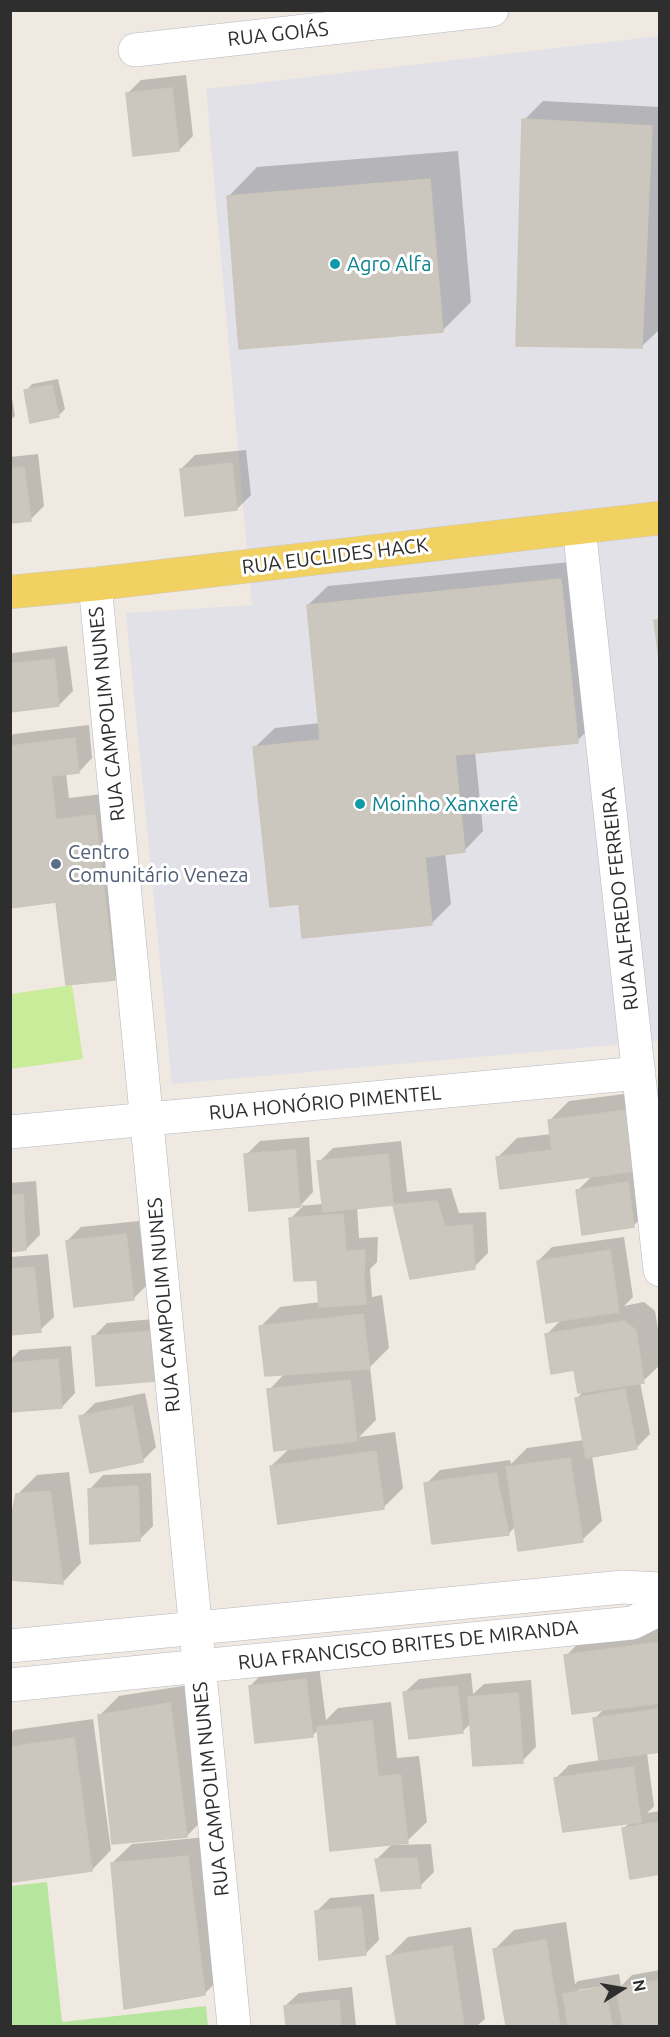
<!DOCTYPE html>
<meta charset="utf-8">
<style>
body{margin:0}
#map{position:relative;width:670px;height:2037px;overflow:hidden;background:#efe9e1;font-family:Ubuntu,sans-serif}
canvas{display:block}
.frame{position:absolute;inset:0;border:12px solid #2e2e2e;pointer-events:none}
.north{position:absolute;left:592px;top:1959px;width:60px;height:60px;-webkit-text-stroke:4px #fff;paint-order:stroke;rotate:79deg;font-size:16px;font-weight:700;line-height:24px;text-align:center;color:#2e2e2e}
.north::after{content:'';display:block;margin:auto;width:21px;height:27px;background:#2e2e2e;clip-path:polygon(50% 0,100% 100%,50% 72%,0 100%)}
</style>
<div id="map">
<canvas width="670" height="2037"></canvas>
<div class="frame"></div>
<div class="north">N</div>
</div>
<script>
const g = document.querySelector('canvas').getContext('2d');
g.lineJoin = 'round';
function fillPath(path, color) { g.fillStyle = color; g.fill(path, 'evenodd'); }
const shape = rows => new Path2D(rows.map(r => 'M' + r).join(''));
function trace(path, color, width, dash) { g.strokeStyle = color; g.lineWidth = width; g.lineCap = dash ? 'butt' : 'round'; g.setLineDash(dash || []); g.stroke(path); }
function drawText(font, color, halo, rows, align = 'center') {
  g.font = font + ' Ubuntu,sans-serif'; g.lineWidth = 6; g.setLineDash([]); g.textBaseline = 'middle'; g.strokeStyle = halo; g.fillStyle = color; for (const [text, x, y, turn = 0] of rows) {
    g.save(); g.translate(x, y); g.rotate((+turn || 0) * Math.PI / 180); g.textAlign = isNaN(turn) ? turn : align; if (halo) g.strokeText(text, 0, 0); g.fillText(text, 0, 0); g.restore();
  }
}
const industrial = shape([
 [659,36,659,1041,172,1084,126,613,252,605,206,89]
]);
const green = shape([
 [47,1882,62,2022,206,2006,208,2026,11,2026,11,1886]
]);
const pitch = shape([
 [72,985,83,1059,11,1069,11,994]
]);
const shadow = shape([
 [186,75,193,136,179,150,127,94,141,80],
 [543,101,660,107,660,329,642,346,524,120],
 [458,151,471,302,442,331,229,196,257,167],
 [58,379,65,409,58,416,26,391,32,384],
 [10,386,15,416,10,420],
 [246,450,251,495,237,509,181,469,195,455],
 [38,454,44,506,31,519,10,522,10,457],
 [580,561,596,722,577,741,475,752,483,831,464,851,445,853,451,904,431,924,301,902,255,747,275,728,320,723,308,605,328,586],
 [67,646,73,691,59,705,10,710,10,655,13,653],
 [89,725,92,758,79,772,66,773,69,798,119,792,138,954,114,978,58,901,10,906,10,737,14,734],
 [648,1091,647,1212,633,1226,578,1190,593,1175,497,1158,517,1138,552,1134,550,1120,569,1101],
 [309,1137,313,1192,300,1206,323,1204,319,1162,333,1148,401,1141,407,1192,451,1188,459,1213,486,1212,488,1253,474,1267,411,1277,394,1203,357,1207,359,1238,378,1237,377,1262,370,1269,372,1297,382,1295,389,1348,370,1367,376,1420,359,1437,395,1432,403,1488,383,1508,271,1466,291,1447,269,1390,285,1373,261,1326,280,1307,320,1302,319,1282,323,1278,290,1219,304,1205,250,1210,246,1155,260,1141],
 [36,1181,40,1235,26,1249,10,1250,10,1183],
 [139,1221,147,1285,133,1299,67,1241,81,1227],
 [624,1237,633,1297,624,1306,644,1302,655,1311,660,1341,660,1365,643,1381,640,1382,650,1434,636,1448,592,1456,602,1521,582,1540,516,1526,509,1533,426,1484,440,1470,510,1460,511,1464,527,1448,584,1440,577,1398,585,1390,576,1369,546,1335,562,1319,538,1261,552,1247],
 [48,1254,54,1317,40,1330,10,1333,10,1257],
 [166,1318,169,1366,93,1337,107,1323],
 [71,1346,75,1393,62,1407,11,1411,10,1360,20,1350],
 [145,1393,156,1447,142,1461,81,1417,95,1403],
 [69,1472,81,1563,62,1583,17,1495,37,1475],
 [151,1473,153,1526,139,1540,90,1489,103,1475],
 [660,1626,660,1751,647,1753,654,1806,647,1813,660,1811,660,1873,623,1829,630,1822,555,1779,569,1765,601,1760,595,1718,605,1708,566,1656,585,1636],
 [319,1666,326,1720,338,1708,391,1702,397,1758,419,1756,427,1822,407,1841,319,1729,313,1735,250,1686,264,1672],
 [471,1673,473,1694,484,1684,531,1680,536,1747,522,1761,471,1723,462,1732,405,1692,419,1679],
 [189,1685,206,1816,187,1836,99,1716,119,1696],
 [93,1719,111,1850,92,1870,13,1881,10,1863,10,1734,14,1730],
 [207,1837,224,1975,204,1994,112,1863,132,1844],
 [431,1844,434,1872,420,1886,377,1859,391,1845],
 [374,1894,379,1940,365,1954,316,1912,330,1898],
 [566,1922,575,1984,578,1981,619,1974,621,1986,632,1975,660,1970,660,2026,507,2026,495,1949,514,1930],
 [612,1985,613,1988,578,1993,578,1990],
 [471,1927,485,2019,477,2026,399,2026,388,1957,408,1937],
 [352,1987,356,2026,288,2026,285,2006,299,1993]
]);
const building = shape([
 [172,88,179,151,133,156,126,93,172,88],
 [522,119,652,126,642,348,516,346,522,119],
 [430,179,443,332,239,349,227,196,430,179],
 [52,385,59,417,30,423,24,390,52,385],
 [232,463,237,510,185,516,180,469,232,463],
 [24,467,31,521,10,523,10,469,24,467],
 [561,579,578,743,455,755,465,852,425,857,432,925,302,938,299,904,270,907,253,747,320,740,307,605,561,579],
 [654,620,660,620,660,667,654,620],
 [54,659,59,706,10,712,10,664,54,659],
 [75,738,79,773,51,776,56,820,10,825,10,746,75,738],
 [95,815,115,980,66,985,56,902,10,908,10,825,95,815],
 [629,1110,636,1171,500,1189,496,1157,552,1150,548,1120,629,1110],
 [295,1150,300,1207,249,1211,244,1154,295,1150],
 [388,1154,393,1205,323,1212,317,1161,388,1154],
 [628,1182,634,1227,582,1235,576,1190,628,1182],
 [23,1194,26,1250,10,1252,10,1195,23,1194],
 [437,1201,445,1227,472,1225,475,1269,410,1279,393,1205,437,1201],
 [343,1214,346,1251,365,1250,364,1278,294,1281,289,1218,343,1214],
 [126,1234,134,1300,74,1307,66,1241,126,1234],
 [610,1250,619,1312,546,1323,537,1261,610,1250],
 [34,1267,41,1332,10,1335,10,1269,34,1267],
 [364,1278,366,1304,319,1307,317,1281,364,1278],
 [363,1314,370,1369,265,1376,259,1326,363,1314],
 [624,1321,636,1330,644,1383,578,1393,574,1370,551,1374,545,1334,624,1321],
 [152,1331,156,1381,96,1386,92,1336,152,1331],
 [58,1359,62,1408,10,1412,10,1363,58,1359],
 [350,1380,357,1441,274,1451,267,1389,350,1380],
 [625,1389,637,1449,586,1458,575,1398,625,1389],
 [132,1406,143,1462,90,1473,79,1416,132,1406],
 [376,1451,384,1509,278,1524,270,1466,376,1451],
 [570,1458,583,1542,518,1551,506,1467,570,1458],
 [496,1473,509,1535,432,1544,424,1483,496,1473],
 [138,1486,140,1541,90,1544,88,1489,138,1486],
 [50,1491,63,1584,10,1580,10,1524,16,1494,50,1491],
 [660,1642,660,1703,572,1714,564,1655,660,1642],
 [306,1679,313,1737,255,1743,249,1686,306,1679],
 [457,1686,463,1733,409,1739,403,1692,457,1686],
 [518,1693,523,1763,473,1766,468,1697,518,1693],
 [170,1703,187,1837,112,1844,98,1715,170,1703],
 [660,1709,660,1752,599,1760,593,1718,660,1709],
 [372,1721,378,1777,400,1774,408,1843,330,1851,317,1727,372,1721],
 [74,1738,92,1871,12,1882,10,1747,74,1738],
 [633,1767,641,1822,563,1832,554,1778,633,1767],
 [660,1822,660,1874,630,1879,622,1828,660,1822],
 [188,1856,205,1995,124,2009,111,1863,188,1856],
 [417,1858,421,1888,381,1891,375,1859,417,1858],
 [361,1907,366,1955,319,1960,315,1911,361,1907],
 [546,1940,560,2026,506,2026,493,1949,546,1940],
 [452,1946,464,2026,397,2026,386,1956,452,1946],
 [660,1980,660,2026,623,2026,616,1988,660,1980],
 [605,1987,612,2026,568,2026,563,1994,605,1987],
 [339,2000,341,2026,286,2026,284,2006,339,2000]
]);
const minor = shape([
 [135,50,492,10],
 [579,527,660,1270],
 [95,584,234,2026],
 [10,1132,639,1073],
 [10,1646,623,1587,660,1589],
 [10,1685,632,1623,660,1609]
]);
const major = shape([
 [10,592,95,584,660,518]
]);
const markers = [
 [335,264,6,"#0f9aa8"],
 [360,804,6,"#0f9aa8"],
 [56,864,6,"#5c6f8a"]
];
const streetNames = [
 ["RUA GOIÁS",278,34,-6],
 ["RUA EUCLIDES HACK",335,556,-7],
 ["RUA CAMPOLIM NUNES",107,714,-96],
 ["RUA ALFREDO FERREIRA",620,899,-96],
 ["RUA HONÓRIO PIMENTEL",325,1103,-5],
 ["RUA CAMPOLIM NUNES",164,1305,-95],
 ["RUA FRANCISCO BRITES DE MIRANDA",408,1645,-6],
 ["RUA CAMPOLIM NUNES",211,1789,-96]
];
const cultureNames = [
 ["Agro Alfa",347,264],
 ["Moinho Xanxerê",372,804]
];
const serviceNames = [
 ["Centro",68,852],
 ["Comunitário Veneza",68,875]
];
fillPath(industrial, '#e3e1e8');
fillPath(green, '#b6e59e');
fillPath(pitch, '#c9ec9a');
fillPath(shadow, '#0003');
fillPath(building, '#cbc7bf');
trace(building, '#cbc5ba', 1.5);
trace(minor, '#b4b7c1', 34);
trace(major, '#c9c9c9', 34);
trace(minor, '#fff', 33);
trace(major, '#f2d163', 33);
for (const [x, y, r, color] of markers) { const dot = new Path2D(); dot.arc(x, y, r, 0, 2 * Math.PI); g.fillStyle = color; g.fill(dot); trace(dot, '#fff', 2); }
drawText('20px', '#2e2e2e', '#fff', streetNames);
drawText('20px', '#0d838f', '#fff', cultureNames, 'left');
drawText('20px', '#4e5e75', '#fff', serviceNames, 'left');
</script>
